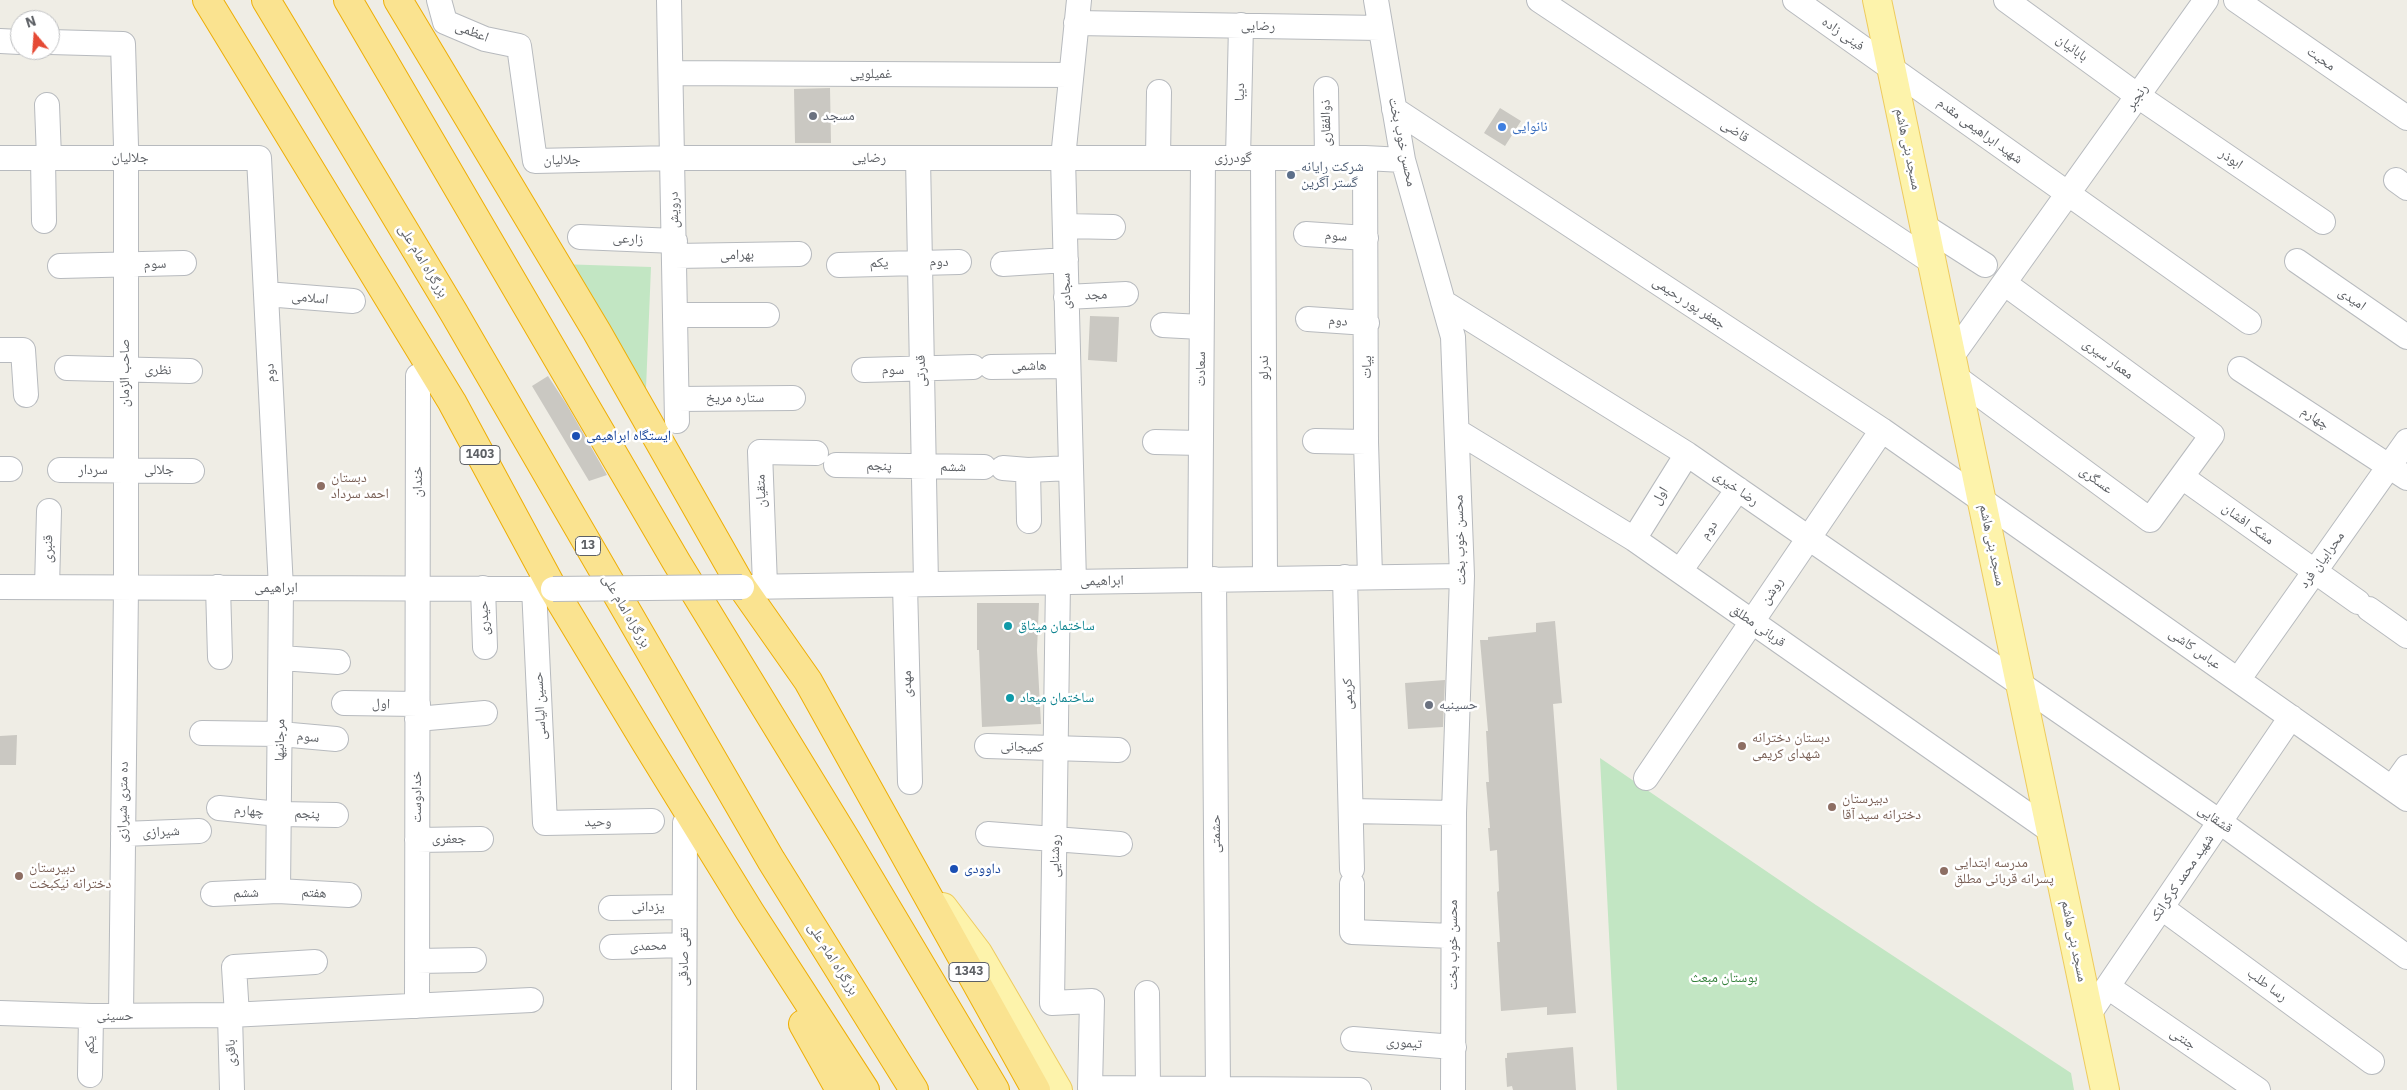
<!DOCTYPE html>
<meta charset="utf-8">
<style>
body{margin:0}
#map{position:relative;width:2407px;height:1090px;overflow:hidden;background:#efede5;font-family:"IBM Plex Sans",sans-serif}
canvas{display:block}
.north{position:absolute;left:10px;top:10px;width:50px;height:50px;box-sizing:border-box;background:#fff;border:1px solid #bebfc1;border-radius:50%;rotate:342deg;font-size:14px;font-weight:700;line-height:20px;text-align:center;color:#5d6065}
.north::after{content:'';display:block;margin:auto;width:18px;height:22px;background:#e54934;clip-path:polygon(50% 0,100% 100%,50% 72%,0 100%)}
</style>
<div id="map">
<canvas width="2407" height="1090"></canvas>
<div class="north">N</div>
</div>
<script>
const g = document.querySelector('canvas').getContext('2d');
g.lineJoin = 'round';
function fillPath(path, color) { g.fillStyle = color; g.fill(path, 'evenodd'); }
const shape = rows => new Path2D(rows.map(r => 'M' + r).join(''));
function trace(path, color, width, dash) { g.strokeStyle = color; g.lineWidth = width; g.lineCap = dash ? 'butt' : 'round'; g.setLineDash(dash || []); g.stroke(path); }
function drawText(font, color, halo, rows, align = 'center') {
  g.font = font + ' "IBM Plex Sans","Noto Naskh Arabic",sans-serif'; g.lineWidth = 5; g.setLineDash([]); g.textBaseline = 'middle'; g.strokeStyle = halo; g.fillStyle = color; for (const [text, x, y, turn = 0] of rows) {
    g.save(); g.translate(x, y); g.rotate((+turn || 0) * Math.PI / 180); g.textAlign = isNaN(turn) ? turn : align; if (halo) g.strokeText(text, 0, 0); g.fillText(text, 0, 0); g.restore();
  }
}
const green = shape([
 [559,264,651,267,645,413],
 [1600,758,1816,905,2071,1073,2074,1090,1617,1090]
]);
const building = shape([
 [830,88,831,143,795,143,794,89],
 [1500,108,1521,121,1505,146,1484,133],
 [1090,316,1119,317,1117,362,1088,360],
 [548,376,567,405,607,475,589,481,532,386],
 [977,603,1039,603,1037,650,1041,724,982,727,979,650,977,650],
 [1555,621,1562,703,1553,704,1576,1013,1547,1015,1547,1007,1501,1011,1497,942,1500,942,1497,892,1499,891,1497,850,1490,851,1488,828,1490,828,1486,782,1489,782,1486,731,1488,731,1480,640,1488,640,1488,637,1536,632,1536,623],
 [1445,680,1443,727,1408,729,1405,683],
 [17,735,16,765,0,765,0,736],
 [1573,1047,1576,1090,1513,1090,1512,1086,1507,1087,1505,1058,1507,1058,1507,1053]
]);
const minor = shape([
 [439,0,445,22,485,39,519,46,535,161,674,158,1365,158,1403,160],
 [669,0,677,421],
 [1376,0,1403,160,1453,337,1462,576,1454,813,1453,1090],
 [1539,0,1932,262],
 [1795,0,2249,322],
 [2006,0,2138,96,2323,222],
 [2236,0,2407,118],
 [1076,23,1380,28],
 [0,41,20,42],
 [50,42,123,44,126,146,126,587,121,1016],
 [671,73,1071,75],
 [1326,89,1327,158],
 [47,105,49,158],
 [1394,109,1882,430,2407,799],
 [0,158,259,158,281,588,278,891],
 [43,158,44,221],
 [918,158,926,584],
 [1158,158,1159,92],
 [1238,158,1241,25],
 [1263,158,1265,578],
 [1365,158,1366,442,1370,576],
 [2396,180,2407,188],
 [1065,226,1113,227],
 [1924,226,1985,265],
 [1306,234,1366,238],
 [580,237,675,241],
 [675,256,799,254],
 [2297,261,2407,337],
 [1003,264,1066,260],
 [839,265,959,262],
 [60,266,184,263],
 [266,294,353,301],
 [1066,297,1126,294],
 [1443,302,1687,454,2220,822,2407,957],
 [676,315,767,315],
 [1308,319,1367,323],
 [1163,325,1201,327],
 [0,350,23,350,26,395],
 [1952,356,2206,0],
 [991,367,1067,366],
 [67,368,190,371],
 [2240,369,2407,478],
 [864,370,973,367],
 [1957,378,2150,520,2212,435,2004,283],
 [677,399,793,398],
 [1457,431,1634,539,2051,831],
 [1315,441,1366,442],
 [1155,442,1201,443],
 [836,465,984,467],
 [1003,468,1028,470,1071,468],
 [0,469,10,469],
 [60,470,192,471],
 [1028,470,1029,521],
 [2182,477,2358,602],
 [1634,539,1687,454],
 [1680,571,1738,489],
 [1345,577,1352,869],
 [1200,579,1203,158],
 [1214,579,1218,1088],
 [1058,582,1052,1003,1092,1001,1090,1088,1359,1090],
 [1074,582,1063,158,1079,0],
 [765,585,760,452,816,453],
 [905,585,910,782],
 [0,587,553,589],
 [47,587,49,511],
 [218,587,220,657],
 [742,587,1462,576],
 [483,588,485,647],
 [534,588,545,823,652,821],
 [2369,609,2407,636],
 [281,658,338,662],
 [2238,680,2407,441],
 [344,703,418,704],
 [417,719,485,713],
 [202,733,280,734,336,739],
 [987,746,1118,750],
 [1646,778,1882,430],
 [2392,788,2407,767],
 [219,808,279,814,336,815],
 [1351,811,1454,813],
 [123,834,199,831],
 [988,834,1120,844],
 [417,840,481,839],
 [1352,884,1352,932,1452,936],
 [213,894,278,891,349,895],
 [611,908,684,907],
 [2162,908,2372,1062],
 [612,947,684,945],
 [417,961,474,960],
 [2108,987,2258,1090],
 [1147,993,1148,1088],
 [417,1006,418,376],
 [0,1013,91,1016,230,1015,531,1000],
 [2089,1014,2291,717],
 [230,1015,232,1090],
 [237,1015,234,967,315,962],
 [1353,1039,1454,1047],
 [90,1075,91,1016],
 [684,1090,685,823]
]);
const major = shape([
 [1877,0,2105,1090],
 [943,907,978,953,1058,1090]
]);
const highway = shape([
 [207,0,452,402,553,589,646,743,750,912,865,1090],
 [266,0,454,313,771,860,914,1090],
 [348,0,677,563,847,841,995,1090],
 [398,0,597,332,742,587,808,681,1036,1090],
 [803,1024,840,1090]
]);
const minorBridge = shape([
 [553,589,742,587]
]);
const markers = [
 [813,116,5,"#6b7280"],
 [1502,127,5,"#3f7fe0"],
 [1291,175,5,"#5c6f8a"],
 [576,436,5,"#1a4fb4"],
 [321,486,5,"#8d6e63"],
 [1008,626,5,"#0f9aa8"],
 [1010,698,5,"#0f9aa8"],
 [1429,705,5,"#6b7280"],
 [1742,746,5,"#8d6e63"],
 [1832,807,5,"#8d6e63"],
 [954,869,5,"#1a4fb4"],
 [1944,871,5,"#8d6e63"],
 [19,876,5,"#8d6e63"]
];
const shields = [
 [480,455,40],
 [588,546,25],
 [969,972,40]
];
const shieldNames = [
 ["1403",480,455],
 ["13",588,546],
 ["1343",969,972]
];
const streetNames = [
 ["رضایی",1258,26,1],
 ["اعظمی",472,32,21],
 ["فینی زاده",1843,34,35],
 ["بابائیان",2072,48,36],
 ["محبت",2321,59,35],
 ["غمیلویی",871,74],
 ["دیبا",1240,92,-89],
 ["رنجبر",2137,97,-55],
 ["ذوالفقاری",1326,123,-91],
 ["قاضی",1735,131,34],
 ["شهید ابراهیمی مقدم",1980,131,36],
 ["محسن خوب بخت",1402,142,78],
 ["مسجد بنی هاشم",1908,149,78],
 ["جلالیان",130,158],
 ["رضایی",869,158],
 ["گودرزی",1233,158],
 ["ابوذر",2231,159,34],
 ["جلالیان",562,160,-1],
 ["درویش",674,210,-91],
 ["سوم",1336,236,4],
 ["زارعی",628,239,3],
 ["بهرامی",737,255,-1],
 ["بزرگراه امام علی",423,261,59],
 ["دوم",939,262],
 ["یکم",879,263,-2],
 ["سوم",155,264,-2],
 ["سجادی",1066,291,-91],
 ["مجد",1096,295,-2],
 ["اسلامی",310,298,5],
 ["امیدی",2352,299,35],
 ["جعفر پور رحیمی",1689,303,33],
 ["دوم",1338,321,4],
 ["معمار سیری",2108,359,36],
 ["هاشمی",1029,366,-1],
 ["بیات",1367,367,-89],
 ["ندرلو",1264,368,-90],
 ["سعادت",1201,369,-90],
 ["نظری",158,370,2],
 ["سوم",893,370],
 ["قدرتی",921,371,-91],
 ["صاحب الزمان",125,373,-90],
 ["دوم",270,373,-93],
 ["ستاره مریخ",735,398],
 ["چهارم",2315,418,33],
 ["پنجم",879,466,1],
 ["ششم",953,467,1],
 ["سردار",93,470],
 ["جلالی",159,470],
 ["عسگری",2096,480,36],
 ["خندان",418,482,-90],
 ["رضا خیری",1736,488,35],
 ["متقیان",761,491,-92],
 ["اول",1660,496,-58],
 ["مشک افشان",2248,524,36],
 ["دوم",1709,530,-55],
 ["محسن خوب بخت",1460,540,-92],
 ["مسجد بنی هاشم",1992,545,78],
 ["قنبری",48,549,-89],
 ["محرابیان فرد",2322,560,-54],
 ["ابراهیمی",1102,581,-1],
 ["ابراهیمی",276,588],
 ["روشن",1772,591,-56],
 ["بزرگراه امام علی",626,611,60],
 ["حیدری",484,618,-92],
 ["قربانی مطلق",1758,626,35],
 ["عباس کاشی",2195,649,35],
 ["مهدی",907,684,-91],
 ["کریمی",1348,694,-91],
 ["اول",381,704,1],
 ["حسین الیاسی",540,706,-93],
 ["سوم",308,737,5],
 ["مرجانیها",280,740,-89],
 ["کمیجانی",1022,747,2],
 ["خدادوست",417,797,-90],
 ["ده متری شیرازی",123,802,-89],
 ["چهارم",249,811,5],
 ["پنجم",307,814,1],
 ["قشقایی",2215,819,35],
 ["وحید",598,822,-1],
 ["شیرازی",161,832,-3],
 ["حشمتی",1216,834,-90],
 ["جعفری",449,839],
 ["روشنایی",1055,856,-89],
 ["شهید محمد کرکرانک",2182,878,-56],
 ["ششم",246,893,-2],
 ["هفتم",314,893,3],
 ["یزدانی",648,907],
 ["مسجد بنی هاشم",2074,941,78],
 ["محسن خوب بخت",1453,945,-90],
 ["محمدی",648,946,-2],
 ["تقی صادقی",684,957,-90],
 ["بزرگراه امام علی",833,959,58],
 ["رسا طلب",2267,985,36],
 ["حسینی",115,1016],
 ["جنتی",2183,1039,34],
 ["تیموری",1404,1043,4],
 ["یکم",90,1045,-90],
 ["باقری",231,1053,-92]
];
const worshipNames = [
 ["مسجد",823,116],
 ["حسینیه",1439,705]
];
const shopNames = [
 ["نانوایی",1512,127]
];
const serviceNames = [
 ["شرکت رایانه",1301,167],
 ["گستر آگرین",1301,183]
];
const transitNames = [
 ["ایستگاه ابراهیمی",586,436],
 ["داوودی",964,869]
];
const educationNames = [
 ["دبستان",331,478],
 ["احمد سرداد",331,494],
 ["دبستان دخترانه",1752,738],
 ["شهدای کریمی",1752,754],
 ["دبیرستان",1842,799],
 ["دخترانه سید آقا",1842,815],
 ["مدرسه ابتدایی",1954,863],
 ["پسرانه قربانی مطلق",1954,879],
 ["دبیرستان",29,868],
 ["دخترانه نیکبخت",29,884]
];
const cultureNames = [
 ["ساختمان میثاق",1018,626],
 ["ساختمان میعاد",1020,698]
];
const parkNames = [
 ["بوستان مبعث",1724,978]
];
fillPath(green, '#c2e6c3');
fillPath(building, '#cac8c2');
trace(minor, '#b7babe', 26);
trace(major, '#eecb5e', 30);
trace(highway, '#eeae06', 30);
trace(minor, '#fff', 24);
trace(major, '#fdf3ab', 28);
trace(highway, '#fae390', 28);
trace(minorBridge, '#b7babe', 26, []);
trace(minorBridge, '#fff', 24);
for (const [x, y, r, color] of markers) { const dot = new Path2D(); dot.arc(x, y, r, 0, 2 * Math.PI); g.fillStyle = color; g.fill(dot); trace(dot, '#fff', 2); }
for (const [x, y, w] of shields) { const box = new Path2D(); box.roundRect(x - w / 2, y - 9.5, w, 19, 4); g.fillStyle = '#fff'; g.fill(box); trace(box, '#5d6065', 1); }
drawText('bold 12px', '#5d6065', null, shieldNames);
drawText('14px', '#5d6065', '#fff', streetNames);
drawText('14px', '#5b616d', '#fff', worshipNames, 'left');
drawText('14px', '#366cbe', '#fff', shopNames, 'left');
drawText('14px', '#4e5e75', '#fff', serviceNames, 'left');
drawText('14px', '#164399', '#fff', transitNames, 'left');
drawText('14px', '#785e54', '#fff', educationNames, 'left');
drawText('14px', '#0d838f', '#fff', cultureNames, 'left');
drawText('14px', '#36823d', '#fff', parkNames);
</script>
